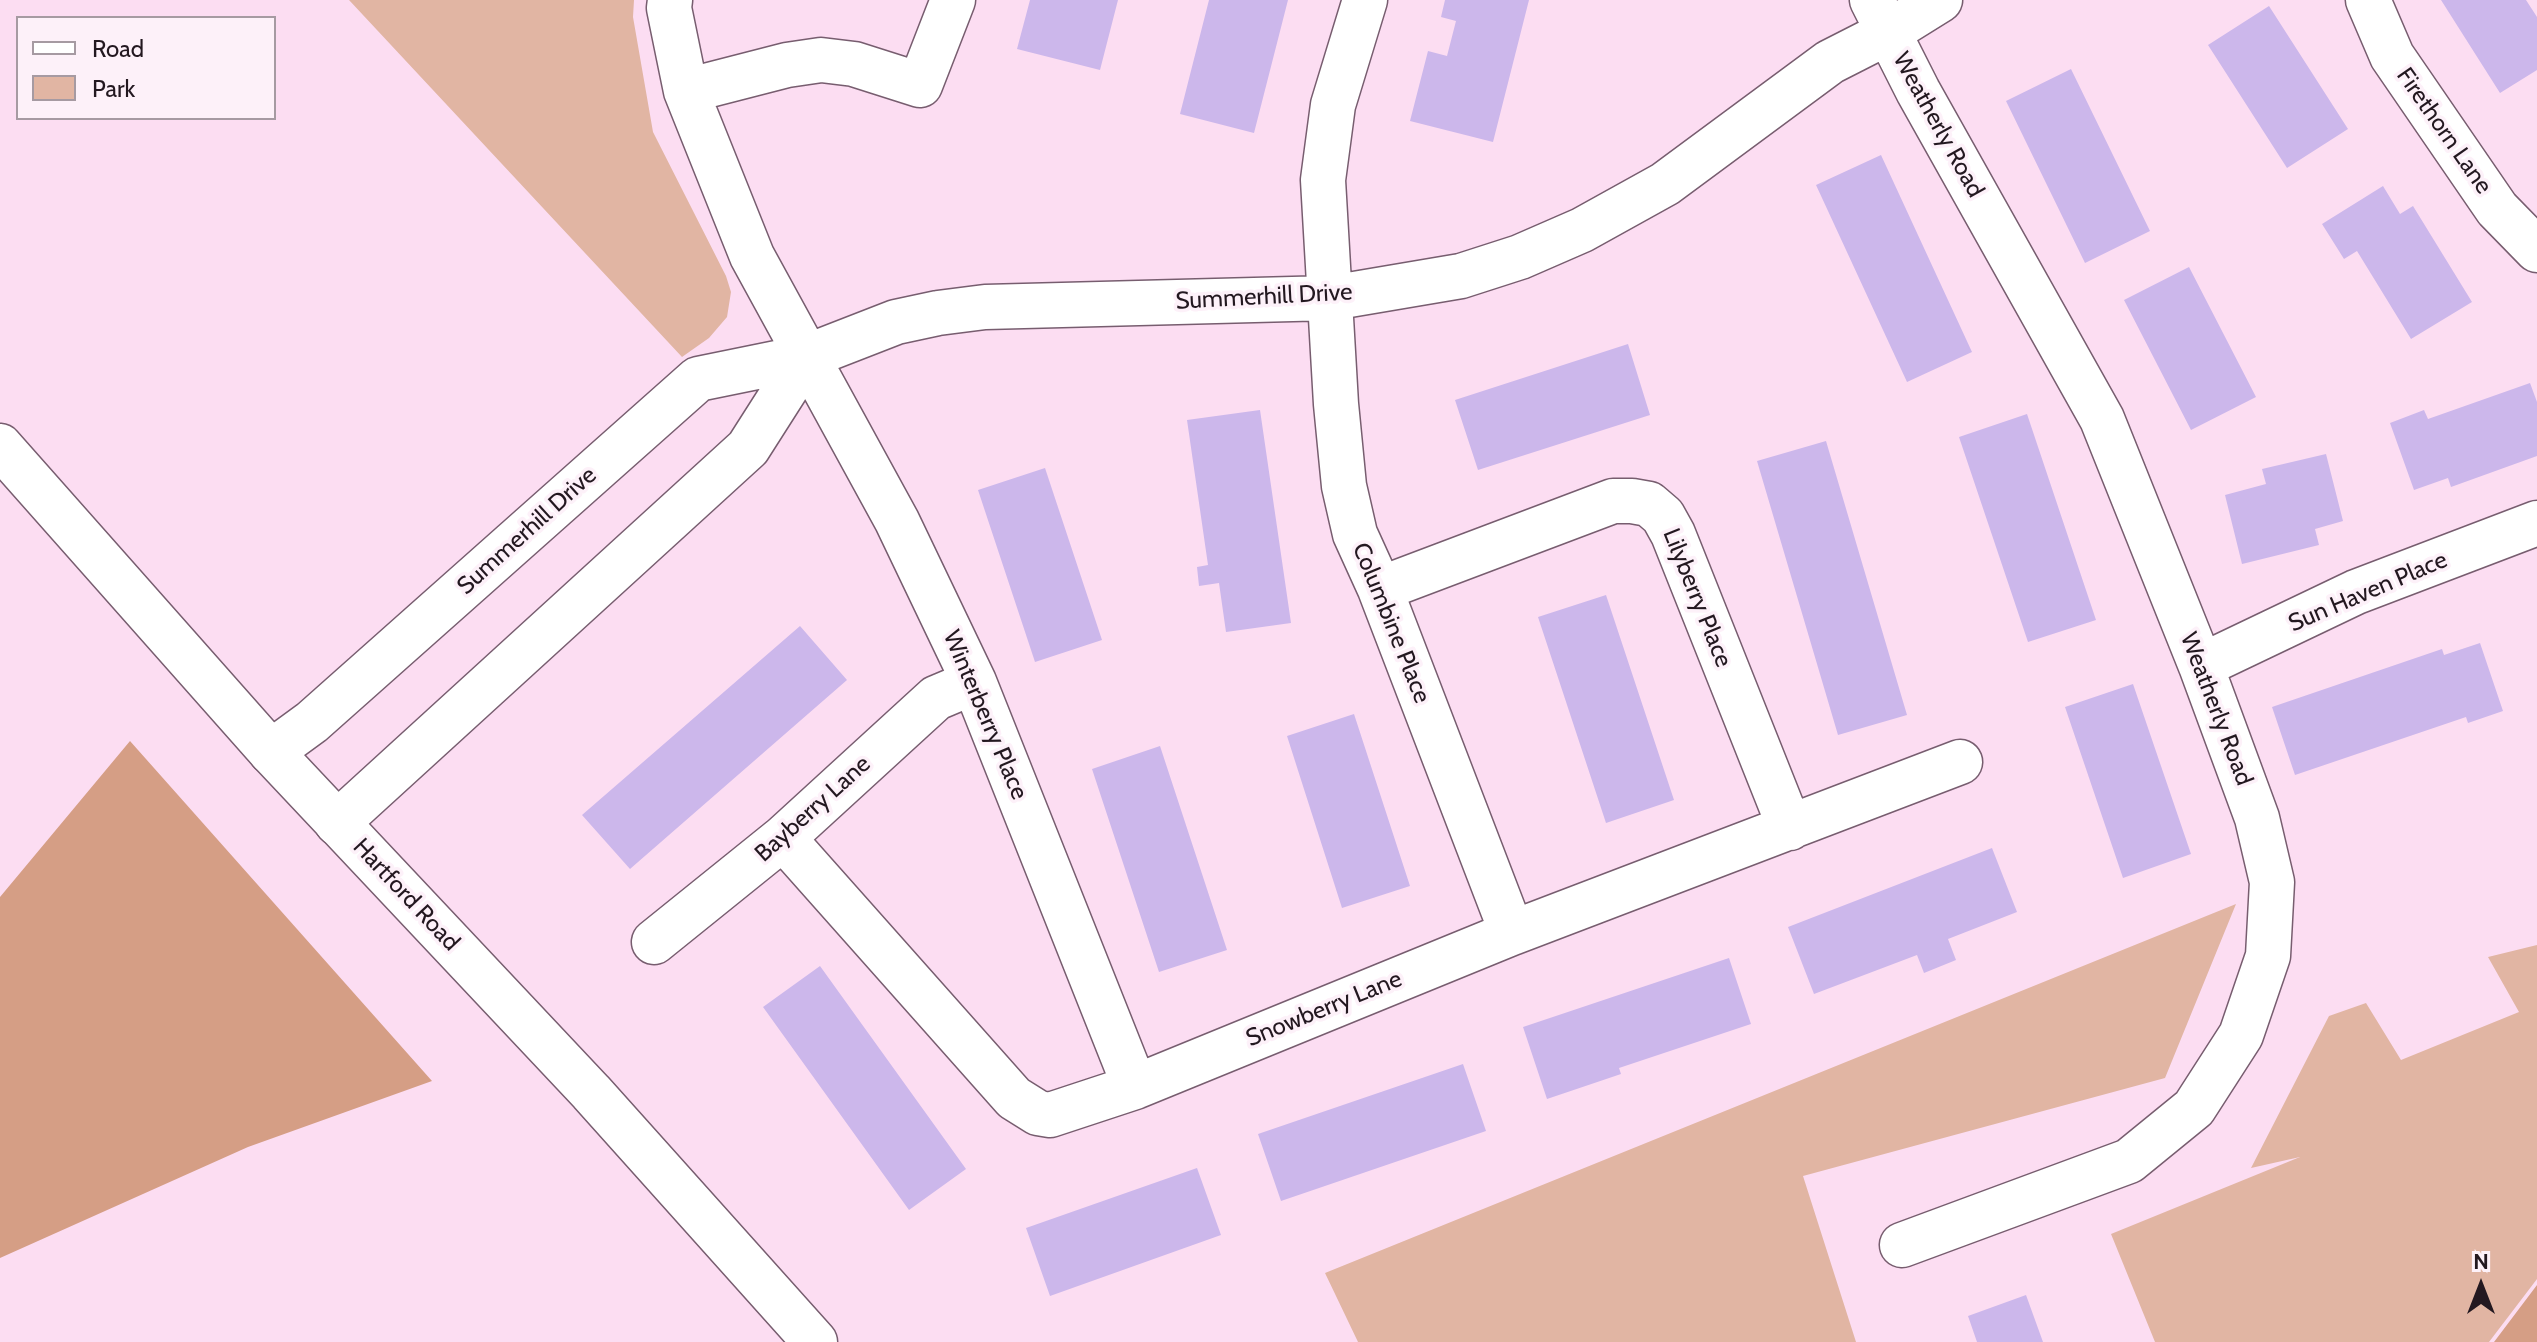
<!DOCTYPE html>
<style>
body{margin:0}
#map{position:relative;width:2537px;height:1342px;overflow:hidden;background:#fcddf2;font-family:Cabin,sans-serif}
canvas{display:block}
.legend{position:absolute;left:16px;top:16px;width:260px;height:104px;box-sizing:border-box;background:#fdf1f9;border:2px solid #a69aa2;margin:0;padding:10px 14px;list-style:none;font-size:24px;color:#231820}
.legend li{display:flex;align-items:center;gap:16px;height:40px}
.legend b{width:40px;border:2px solid #a69aa2}
.north{position:absolute;left:2441px;top:1246px;width:80px;height:80px;-webkit-text-stroke:6px #fdf1f9;paint-order:stroke;rotate:0deg;font-size:22px;font-weight:700;line-height:32px;text-align:center;color:#231820}
.north::after{content:'';display:block;margin:auto;width:28px;height:36px;background:#231820;clip-path:polygon(50% 0,100% 100%,50% 72%,0 100%)}
</style>
<div id="map">
<canvas width="2537" height="1342"></canvas>
<ul class="legend">
<li><b style="height:10px;background:#fff"></b>Road</li>
<li><b style="height:22px;background:#e1b5a3"></b>Park</li>
</ul>
<div class="north">N</div>
</div>
<script>
const g = document.querySelector('canvas').getContext('2d');
g.lineJoin = 'round';
function fillPath(path, color) { g.fillStyle = color; g.fill(path, 'evenodd'); }
const shape = rows => new Path2D(rows.map(r => 'M' + r).join(''));
function trace(path, color, width, dash) { g.strokeStyle = color; g.lineWidth = width; g.lineCap = dash ? 'butt' : 'round'; g.setLineDash(dash || []); g.stroke(path); }
function drawText(font, color, halo, rows, align = 'center') {
  g.font = font + ' Cabin,sans-serif'; g.lineWidth = 7; g.setLineDash([]); g.textBaseline = 'middle'; g.strokeStyle = halo; g.fillStyle = color; for (const [text, x, y, turn = 0] of rows) {
    g.save(); g.translate(x, y); g.rotate((+turn || 0) * Math.PI / 180); g.textAlign = isNaN(turn) ? turn : align; if (halo) g.strokeText(text, 0, 0); g.fillText(text, 0, 0); g.restore();
  }
}
const green = shape([
 [349,0,634,0,633,17,653,132,726,276,731,292,727,317,709,338,682,357],
 [2236,904,2165,1078,1803,1176,1856,1342,1358,1342,1325,1273],
 [2537,945,2537,1279,2489,1342,2155,1342,2111,1234,2300,1157,2251,1168,2329,1016,2366,1003,2401,1060,2519,1012,2488,957]
]);
const forest = shape([
 [130,741,432,1081,248,1147,0,1258,0,897],
 [2537,1285,2537,1342,2494,1342]
]);
const building = shape([
 [1030,0,1118,0,1100,70,1017,49],
 [1209,0,1288,0,1254,133,1180,114],
 [1445,0,1529,0,1493,142,1410,121,1428,51,1447,56,1456,21,1441,17],
 [2441,0,2526,0,2537,17,2537,70,2500,93],
 [2269,6,2348,129,2287,168,2208,45],
 [2071,69,2150,231,2085,263,2006,101],
 [1881,155,1972,352,1907,382,1816,185],
 [2383,186,2400,214,2413,206,2472,302,2411,339,2357,251,2344,259,2322,224],
 [2189,267,2256,397,2191,430,2124,300],
 [1628,344,1650,415,1478,470,1455,400],
 [2530,383,2537,402,2537,456,2451,487,2448,478,2414,490,2390,423,2424,410,2428,419],
 [1260,410,1291,623,1226,632,1219,583,1199,586,1197,567,1208,565,1187,420],
 [2027,414,2096,620,2028,642,1959,437],
 [1826,441,1907,715,1838,735,1757,461],
 [2326,454,2343,521,2315,529,2319,545,2242,564,2225,495,2266,484,2262,469],
 [1045,468,1102,640,1035,662,978,490],
 [1606,595,1674,800,1606,823,1538,617],
 [800,626,847,680,630,869,582,815],
 [2480,643,2503,711,2468,723,2466,717,2295,775,2272,707,2442,649,2444,655],
 [2133,684,2191,854,2123,878,2065,707],
 [1354,714,1410,886,1342,908,1287,736],
 [1160,746,1227,950,1159,972,1092,769],
 [1992,848,2017,912,1948,939,1956,960,1924,973,1917,955,1814,994,1788,927],
 [1729,958,1751,1024,1619,1068,1621,1074,1547,1099,1523,1027],
 [820,966,966,1169,909,1210,763,1007],
 [1463,1064,1486,1131,1281,1201,1258,1134],
 [1197,1168,1221,1235,1050,1296,1026,1228],
 [2026,1295,2043,1342,1977,1342,1968,1316]
]);
const street = shape([
 [670,0,669,8,686,91,752,256,897,521,974,682,1135,1087],
 [1365,0,1333,105,1323,180,1336,404,1344,486,1355,534,1380,589,1512,933],
 [1872,0,1918,91,2102,419,2201,666,2257,818,2272,882,2268,956,2241,1035,2194,1108,2129,1161,1902,1245],
 [2368,0,2392,56,2497,209,2537,250],
 [686,91,787,65,821,60,854,64,920,85,953,0],
 [1380,589,1613,501,1632,501,1649,504,1663,516,1673,534,1790,828],
 [2201,666,2356,592,2537,523],
 [271,752,312,722,698,379,806,357,896,322,938,313,985,307,1331,298,1461,276,1520,257,1582,230,1665,184,1830,62,1887,33,1940,0],
 [337,823,748,448,806,357],
 [783,838,1014,1098,1038,1113,1050,1115,1135,1087,1512,933,1960,762],
 [654,942,783,838,936,698,974,682]
]);
const secondary = shape([
 [0,446,271,752,591,1092,815,1342]
]);
const streetNames = [
 ["Weatherly Road",1938,125,61],
 ["Firethorn Lane",2444,131,55],
 ["Summerhill Drive",1264,297,-3],
 ["Summerhill Drive",527,531,-42],
 ["Sun Haven Place",2368,592,-23],
 ["Lilyberry Place",1697,598,68],
 ["Columbine Place",1391,623,68],
 ["Weatherly Road",2216,709,69],
 ["Winterberry Place",985,715,67],
 ["Bayberry Lane",813,809,-42],
 ["Hartford Road",406,895,47],
 ["Snowberry Lane",1324,1009,-22]
];
fillPath(green, '#e1b5a3');
fillPath(forest, '#d59e85');
fillPath(building, '#ccb7eb');
trace(street, '#775d6f', 47);
trace(secondary, '#775d6f', 47);
trace(street, '#fff', 44);
trace(secondary, '#fff', 44);
drawText('24px', '#231820', '#fdf1f9', streetNames);
</script>
